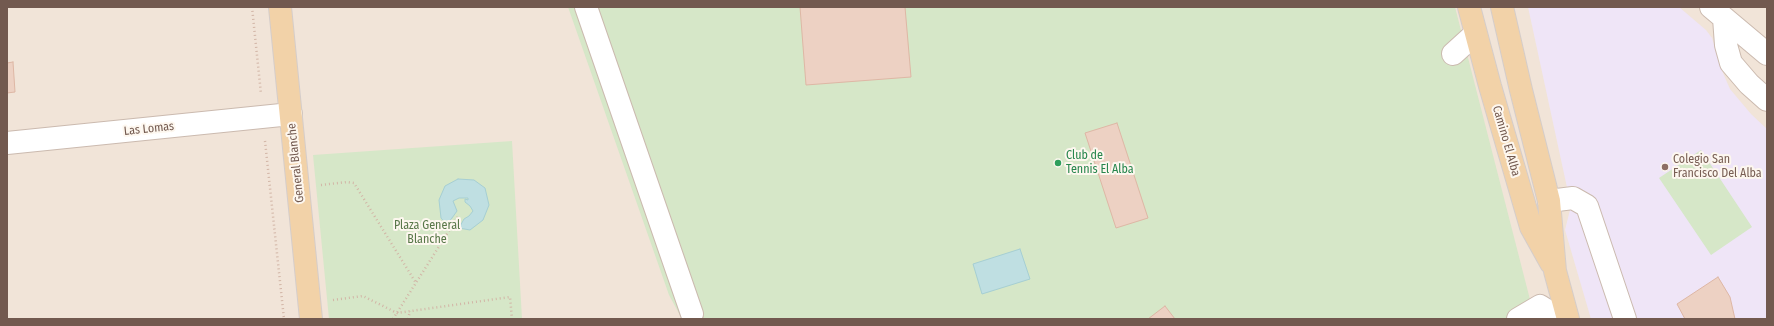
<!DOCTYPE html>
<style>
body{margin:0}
#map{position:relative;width:1774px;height:326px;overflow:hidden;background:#faf2e9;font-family:"Fira Sans Condensed",sans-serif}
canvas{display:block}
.frame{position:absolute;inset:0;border:8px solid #72594f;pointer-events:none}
</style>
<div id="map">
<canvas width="1774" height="326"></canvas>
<div class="frame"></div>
</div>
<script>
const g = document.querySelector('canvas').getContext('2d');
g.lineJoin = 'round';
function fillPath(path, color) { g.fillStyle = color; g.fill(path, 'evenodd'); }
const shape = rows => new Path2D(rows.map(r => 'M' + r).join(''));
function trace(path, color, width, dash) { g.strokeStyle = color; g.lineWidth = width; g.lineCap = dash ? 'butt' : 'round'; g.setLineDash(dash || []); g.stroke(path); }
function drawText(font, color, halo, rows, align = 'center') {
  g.font = font + ' "Fira Sans Condensed",sans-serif'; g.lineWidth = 4; g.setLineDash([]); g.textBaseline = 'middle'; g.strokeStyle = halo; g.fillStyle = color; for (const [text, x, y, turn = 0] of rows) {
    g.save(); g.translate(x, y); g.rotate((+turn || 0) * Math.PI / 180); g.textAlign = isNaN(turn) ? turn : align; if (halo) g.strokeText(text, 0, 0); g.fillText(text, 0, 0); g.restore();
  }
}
const residential = shape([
 [7,7,1767,7,1767,319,7,319]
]);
const education = shape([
 [1528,7,1679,7,1706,30,1712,38,1723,73,1730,89,1751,114,1767,129,1767,319,1591,319,1565,230,1571,206]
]);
const green = shape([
 [568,7,1455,7,1535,319,682,319,669,295],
 [512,141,522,319,329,319,313,155],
 [1701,150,1752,227,1711,255,1659,178]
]);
const water = shape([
 [458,179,474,180,485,188,489,205,483,220,470,230,459,228,464,219,469,216,473,211,470,206,465,202,465,199,468,200,468,198,459,198,453,201,457,211,447,225,441,218,439,200,445,186,458,179],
 [1020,249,1030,279,982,294,973,264,1020,249]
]);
const building = shape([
 [800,7,905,7,911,77,806,85,800,7],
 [13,62,15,92,7,93,7,63,13,62],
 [1117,123,1148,218,1116,228,1085,133,1117,123],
 [1718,277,1730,297,1735,319,1685,319,1677,304,1718,277],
 [1165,306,1175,319,1148,319,1165,306]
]);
const path = shape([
 [252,7,261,94],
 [265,141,284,319],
 [321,185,347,182,354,183,416,283],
 [333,300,363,296,397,313,510,297,512,319],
 [393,319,459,215],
 [408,319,410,311]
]);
const minor = shape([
 [586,7,692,314],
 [1711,7,1767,54],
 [1724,18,1726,45,1731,63,1749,84,1767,100],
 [1453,54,1475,34],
 [7,143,291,114],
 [1549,201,1573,198,1587,206,1625,319],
 [1518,319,1540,306,1561,319]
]);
const major = shape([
 [280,7,311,319],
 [1469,7,1490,86,1531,227,1551,263],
 [1502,7,1521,90,1549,201,1555,271,1568,319]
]);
const markers = [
 [1058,163,4,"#2e9e5b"],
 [1665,167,4,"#8d6e63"]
];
const streetNames = [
 ["Las Lomas",149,129,-6],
 ["Camino El Alba",1506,141,74],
 ["General Blanche",296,163,-96]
];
const leisureNames = [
 ["Club de",1066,156],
 ["Tennis El Alba",1066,170]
];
const educationNames = [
 ["Colegio San",1673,160],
 ["Francisco Del Alba",1673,174]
];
const parkNames = [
 ["Plaza General",427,226],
 ["Blanche",427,240]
];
fillPath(residential, '#f1e4d8');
fillPath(education, '#efe5f7');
fillPath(green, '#d6e7c8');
fillPath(water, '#bfdfe2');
trace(water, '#a6cfd3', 1);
fillPath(building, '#edd1c3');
trace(building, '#deb7a5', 1);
trace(minor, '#cbbaaf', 24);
trace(major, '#d5cdca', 24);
trace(path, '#d2b5a6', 2.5, [1, 3]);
trace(minor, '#fff', 22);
trace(major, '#f2d2a8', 22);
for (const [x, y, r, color] of markers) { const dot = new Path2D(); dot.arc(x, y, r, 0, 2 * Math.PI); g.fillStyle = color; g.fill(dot); trace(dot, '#fdf7ef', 1.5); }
drawText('12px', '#72594f', '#fdf7ef', streetNames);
drawText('12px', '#27864d', '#fdf7ef', leisureNames, 'left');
drawText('12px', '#785e54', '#fdf7ef', educationNames, 'left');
drawText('12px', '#587748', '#fdf7ef', parkNames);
</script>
